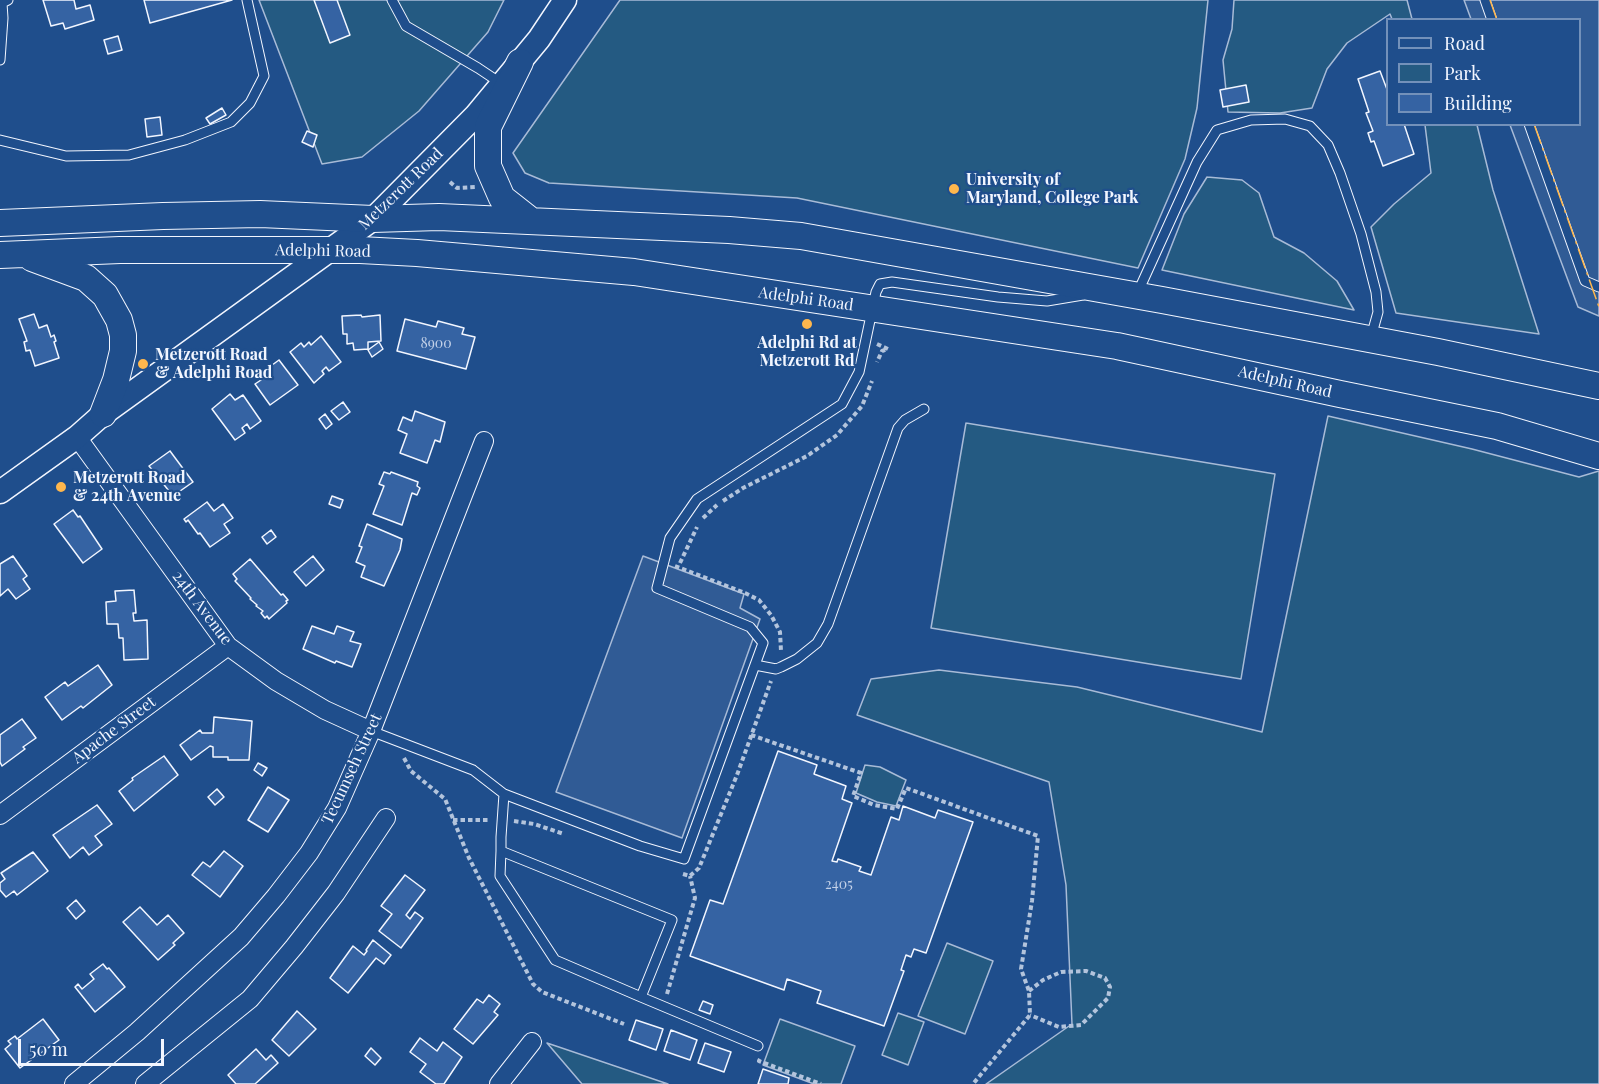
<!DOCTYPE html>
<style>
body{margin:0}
#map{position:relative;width:1599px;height:1084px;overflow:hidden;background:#1f4e8c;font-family:"Playfair Display",serif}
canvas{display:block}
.legend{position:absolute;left:1386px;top:18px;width:195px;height:108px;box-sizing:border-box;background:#1f4e8c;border:2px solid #7391ba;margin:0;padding:8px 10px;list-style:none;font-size:18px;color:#f2f6ff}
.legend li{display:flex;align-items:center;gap:12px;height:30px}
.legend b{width:30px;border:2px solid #7391ba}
.scale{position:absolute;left:18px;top:1039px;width:146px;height:27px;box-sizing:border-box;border:3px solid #f2f6ff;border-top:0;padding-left:8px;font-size:18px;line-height:21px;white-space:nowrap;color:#f2f6ff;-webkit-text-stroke:4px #1f4e8c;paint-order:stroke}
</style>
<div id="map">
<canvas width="1599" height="1084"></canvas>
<ul class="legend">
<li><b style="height:8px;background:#1f4e8c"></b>Road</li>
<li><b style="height:16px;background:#245a82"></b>Park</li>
<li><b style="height:16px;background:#3563a3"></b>Building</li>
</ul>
<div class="scale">50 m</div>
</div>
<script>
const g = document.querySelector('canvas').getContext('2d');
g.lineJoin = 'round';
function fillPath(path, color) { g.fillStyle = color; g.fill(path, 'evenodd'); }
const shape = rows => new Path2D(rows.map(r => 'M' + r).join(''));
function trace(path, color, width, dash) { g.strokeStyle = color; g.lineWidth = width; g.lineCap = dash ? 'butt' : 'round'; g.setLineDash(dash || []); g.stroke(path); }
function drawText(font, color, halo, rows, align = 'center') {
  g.font = font + ' "Playfair Display",serif'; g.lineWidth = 4.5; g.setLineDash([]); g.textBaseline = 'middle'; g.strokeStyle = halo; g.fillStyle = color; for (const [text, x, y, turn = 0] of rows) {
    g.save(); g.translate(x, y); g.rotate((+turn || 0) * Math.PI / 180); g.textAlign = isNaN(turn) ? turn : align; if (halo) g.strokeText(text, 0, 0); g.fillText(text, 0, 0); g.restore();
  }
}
const green = shape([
 [259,0,504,0,488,32,419,111,362,157,322,164,259,0],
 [620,0,1208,0,1197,108,1185,159,1138,268,797,198,549,183,525,173,513,153,620,0],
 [1234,0,1407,0,1412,19,1392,19,1390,14,1347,43,1327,69,1312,108,1280,113,1228,112,1223,60,1232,29,1234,0],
 [1425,125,1477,125,1493,190,1539,334,1396,313,1371,227,1394,204,1431,173,1425,125],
 [1207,177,1242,180,1259,193,1274,237,1304,253,1337,281,1354,310,1162,270,1184,214,1207,177],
 [1328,416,1472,449,1579,477,1599,471,1599,1084,986,1084,1072,1024,1066,885,1049,782,857,715,871,679,939,670,1077,687,1262,732,1328,416],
 [966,423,1275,474,1241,679,931,628,966,423],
 [865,765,880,767,906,780,896,806,877,802,856,793,865,765],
 [947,943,993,961,965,1034,918,1016,947,943],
 [898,1013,924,1022,908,1065,882,1055,898,1013],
 [780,1019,855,1046,841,1084,814,1084,763,1065,780,1019],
 [547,1043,668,1084,582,1084,547,1043]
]);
const parking = shape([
 [1464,0,1599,0,1599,316,1578,307,1510,125,1580,124,1580,20,1471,19,1464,0],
 [643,556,744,594,740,608,760,619,682,838,556,792,643,556]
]);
const building = shape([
 [43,0,74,0,76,9,90,5,94,20,65,29,63,23,51,26,43,0],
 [144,0,232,0,150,23,144,0],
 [314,0,337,0,350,35,330,43,314,0],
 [118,36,122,50,108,54,104,40,118,36],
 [1380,71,1388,92,1388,124,1404,124,1414,154,1383,166,1374,141,1371,142,1368,133,1373,131,1366,113,1369,112,1358,79,1380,71],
 [1246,85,1249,102,1223,107,1220,90,1246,85],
 [222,108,226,115,210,124,206,118,222,108],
 [160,117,162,135,147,137,145,119,160,117],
 [307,131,317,135,313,147,302,142,307,131],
 [34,314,39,328,47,325,51,337,54,335,56,341,54,342,59,358,35,366,30,350,26,351,24,342,27,341,19,319,34,314],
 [361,315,362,317,380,315,381,341,368,342,368,349,354,350,353,343,347,344,347,334,343,334,342,316,361,315],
 [405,319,436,327,438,321,464,328,462,334,475,337,466,369,397,351,405,319],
 [321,336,341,362,329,371,326,367,322,371,324,374,314,383,290,352,301,343,304,347,309,342,311,345,321,336],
 [379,342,383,349,372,357,368,350,379,342],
 [279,360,298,385,270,405,255,384,267,376,264,371,279,360],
 [230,394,235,400,243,395,261,421,250,429,247,424,242,428,245,433,235,440,212,409,230,394],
 [343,402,350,412,339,420,331,411,343,402],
 [415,411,445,422,440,442,435,440,427,463,400,453,407,434,398,430,403,417,412,421,415,411],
 [325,414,332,424,326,429,319,419,325,414],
 [170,451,193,482,173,496,149,466,170,451],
 [384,472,390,474,391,472,418,482,417,486,420,488,417,495,412,493,402,525,373,514,384,486,379,484,384,472],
 [332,496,343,500,340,508,329,504,332,496],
 [207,502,214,511,223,504,233,518,224,524,230,533,210,547,200,533,198,534,188,520,186,522,184,519,207,502],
 [73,510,78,517,80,516,102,549,83,563,54,524,73,510],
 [367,524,402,539,400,550,384,586,361,577,365,566,356,562,362,547,359,546,367,524],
 [271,530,276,537,267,544,262,537,271,530],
 [13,556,27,576,23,579,30,589,16,599,8,589,0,596,0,564,13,556],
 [313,556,324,570,306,586,294,572,313,556],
 [250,559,281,595,283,594,288,600,286,601,287,603,269,619,267,616,265,618,261,613,263,611,256,606,257,605,250,599,251,598,235,581,237,579,233,574,250,559],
 [134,590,136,613,133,613,134,621,147,620,148,659,124,660,123,638,119,638,118,624,107,624,106,602,116,601,115,591,134,590],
 [312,626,334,634,337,626,354,632,350,641,361,644,352,667,336,661,335,663,303,649,312,626],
 [98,665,112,685,83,708,81,706,62,720,45,697,65,682,68,686,98,665],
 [214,717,252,721,249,760,228,760,228,757,213,757,213,747,210,746,191,760,180,745,200,730,202,733,213,733,214,717],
 [22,719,36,738,23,747,25,749,2,766,0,762,0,735,22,719],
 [778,751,817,765,814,774,846,786,842,799,852,803,832,861,837,862,838,859,861,867,859,871,871,875,891,817,899,820,903,806,935,818,938,810,973,822,926,953,914,949,911,957,906,955,901,970,904,971,884,1026,817,1003,821,991,787,979,784,990,690,956,710,900,723,904,778,751],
 [164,756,178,775,134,811,119,791,133,780,132,778,164,756],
 [258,763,267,768,262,776,254,770,258,763],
 [268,787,289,800,268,832,248,820,268,787],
 [217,789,224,797,215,805,208,797,217,789],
 [97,805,112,824,95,836,102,845,89,855,83,847,70,858,53,835,97,805],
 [224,851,243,866,220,897,192,875,203,862,210,867,224,851],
 [33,852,48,871,17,895,14,891,6,897,0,890,0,883,5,879,1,873,33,852],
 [405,875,425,890,406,915,410,919,415,912,423,918,401,948,379,931,392,914,381,906,405,875],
 [76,900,85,911,76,919,67,908,76,900],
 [140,907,157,925,168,915,184,933,173,943,175,945,158,960,123,922,140,907],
 [373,940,391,955,384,964,376,958,348,993,330,978,353,946,364,955,367,951,366,950,373,940],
 [103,964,107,969,109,968,125,987,95,1012,75,987,78,984,82,989,94,979,90,974,103,964],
 [489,995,500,1004,494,1012,498,1015,473,1044,454,1029,477,999,483,1003,489,995],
 [703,1001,713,1005,710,1014,699,1010,703,1001],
 [297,1011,316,1029,289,1056,272,1040,297,1011],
 [43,1019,59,1040,20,1068,5,1049,11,1044,8,1041,15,1036,17,1039,43,1019],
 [636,1020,663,1029,656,1050,629,1040,636,1020],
 [671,1030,697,1040,690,1060,664,1051,671,1030],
 [420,1038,437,1051,443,1042,462,1057,444,1084,436,1084,420,1072,426,1064,410,1052,420,1038],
 [705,1043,731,1052,724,1072,698,1063,705,1043],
 [371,1048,381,1058,375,1065,365,1056,371,1048],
 [256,1049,266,1060,271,1055,278,1063,255,1084,236,1084,228,1075,256,1049],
 [763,1069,789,1078,788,1084,758,1084,763,1069]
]);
const path = shape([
 [450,182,457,188,475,187],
 [877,344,888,349,882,351,877,362],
 [723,501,743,488,807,456,837,435,862,406,872,381],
 [703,518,717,505],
 [680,563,697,527],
 [675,566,745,593,759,600,771,615,780,632,781,651],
 [751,735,861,773,853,796,874,805,897,809,906,788,1038,836,1032,901,1021,969,1029,991,1030,1015,973,1084],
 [404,758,411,771,445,799,469,858,533,984,542,992,624,1024],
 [453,820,489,820],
 [514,821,534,824,564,834],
 [683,874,690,876,699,868,737,775,771,681],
 [1029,991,1043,980,1061,972,1086,971,1105,978,1110,987,1108,998,1081,1025,1059,1027,1030,1015],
 [667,994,695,898,690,876],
 [760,1059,759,1061,821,1084]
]);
const service = shape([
 [392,0,406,26,478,68,502,84],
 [1485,0,1492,20],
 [0,60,3,18,2,3,8,0],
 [1529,124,1585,281,1599,287],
 [0,140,66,156,129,155,185,140,231,122,250,103,264,76,247,0],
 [1137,294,1197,162,1217,130,1251,120,1285,119,1310,126,1328,145,1340,173,1361,234,1376,292,1378,312,1371,337],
 [755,665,776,669,781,667,797,659,817,643,828,624,898,428,905,420,924,409],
 [371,731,473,770,504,794,640,846,684,859,763,643,750,627,657,588,670,538,697,499,842,404,859,372,876,292,880,284,892,282,998,297,1047,301,1083,295],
 [501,851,672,920,641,997,555,960,500,876,501,851,501,837,504,794],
 [641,997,758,1046]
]);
const minor = shape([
 [77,437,228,646,276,681,325,710,371,731],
 [0,815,228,646],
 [74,1084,137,1032,241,937,276,896,309,853,337,808,371,731,484,441],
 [145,1084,250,999,294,947,336,893,386,818],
 [499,1084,532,1042]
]);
const tertiary = shape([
 [0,492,77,437,103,414,373,219,476,115,539,39,565,0]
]);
const secondary = shape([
 [520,62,488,127,488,166,502,198,530,220],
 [0,223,163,216,260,214,373,219,439,217,729,230,801,236,1162,300,1438,352,1599,386],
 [0,255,120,250,360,250,417,253,634,272,1117,346,1340,394,1497,426,1599,456],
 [32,258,86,278,105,295,119,320,123,335,123,351,116,380,103,414]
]);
const power = shape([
 [1490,0,1497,20],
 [1534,124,1599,307]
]);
const markers = [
 [954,189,6,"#ffb74d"],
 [807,324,6,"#ffb74d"],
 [143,364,6,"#ffb74d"],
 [61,487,6,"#ffb74d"]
];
const numberNames = [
 ["8900",436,344],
 ["2405",839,885]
];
const poiNames = [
 ["University of",966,180],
 ["Maryland, College Park",966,198],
 ["Adelphi Rd at",807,343,"center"],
 ["Metzerott Rd",807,361,"center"],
 ["Metzerott Road",155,355],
 ["& Adelphi Road",155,373],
 ["Metzerott Road",73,478],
 ["& 24th Avenue",73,496]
];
const streetNames = [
 ["Metzerott Road",401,189,-44],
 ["Adelphi Road",323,251,1],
 ["Adelphi Road",806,299,8],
 ["Adelphi Road",1285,382,13],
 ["24th Avenue",202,608,53],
 ["Apache Street",114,730,-37],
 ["Tecumseh Street",352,769,-65]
];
fillPath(green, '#245a82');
trace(green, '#a8bbd7', 1.5);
fillPath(parking, '#305b95');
trace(parking, '#a8bbd7', 1.5);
fillPath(building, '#3563a3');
trace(building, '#f2f6ff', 1.5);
trace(service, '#f2f6ff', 11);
trace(minor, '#f2f6ff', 20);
trace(tertiary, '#f2f6ff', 25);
trace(secondary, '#f2f6ff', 28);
trace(path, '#b3c4dc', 4, [4.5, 3]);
trace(service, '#1f4e8c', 9);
trace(minor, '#1f4e8c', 18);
trace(tertiary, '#1f4e8c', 22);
trace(secondary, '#1f4e8c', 26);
trace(power, '#ffb74d', 1.5, [21, 4.5, 3, 4.5]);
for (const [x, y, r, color] of markers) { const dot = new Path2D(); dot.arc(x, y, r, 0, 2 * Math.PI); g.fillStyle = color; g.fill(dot); trace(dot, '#1f4e8c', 2); }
drawText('14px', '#c3d1e8', null, numberNames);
drawText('bold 16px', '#f2f6ff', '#1f4e8c', poiNames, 'left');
drawText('16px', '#f2f6ff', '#1f4e8c', streetNames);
</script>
